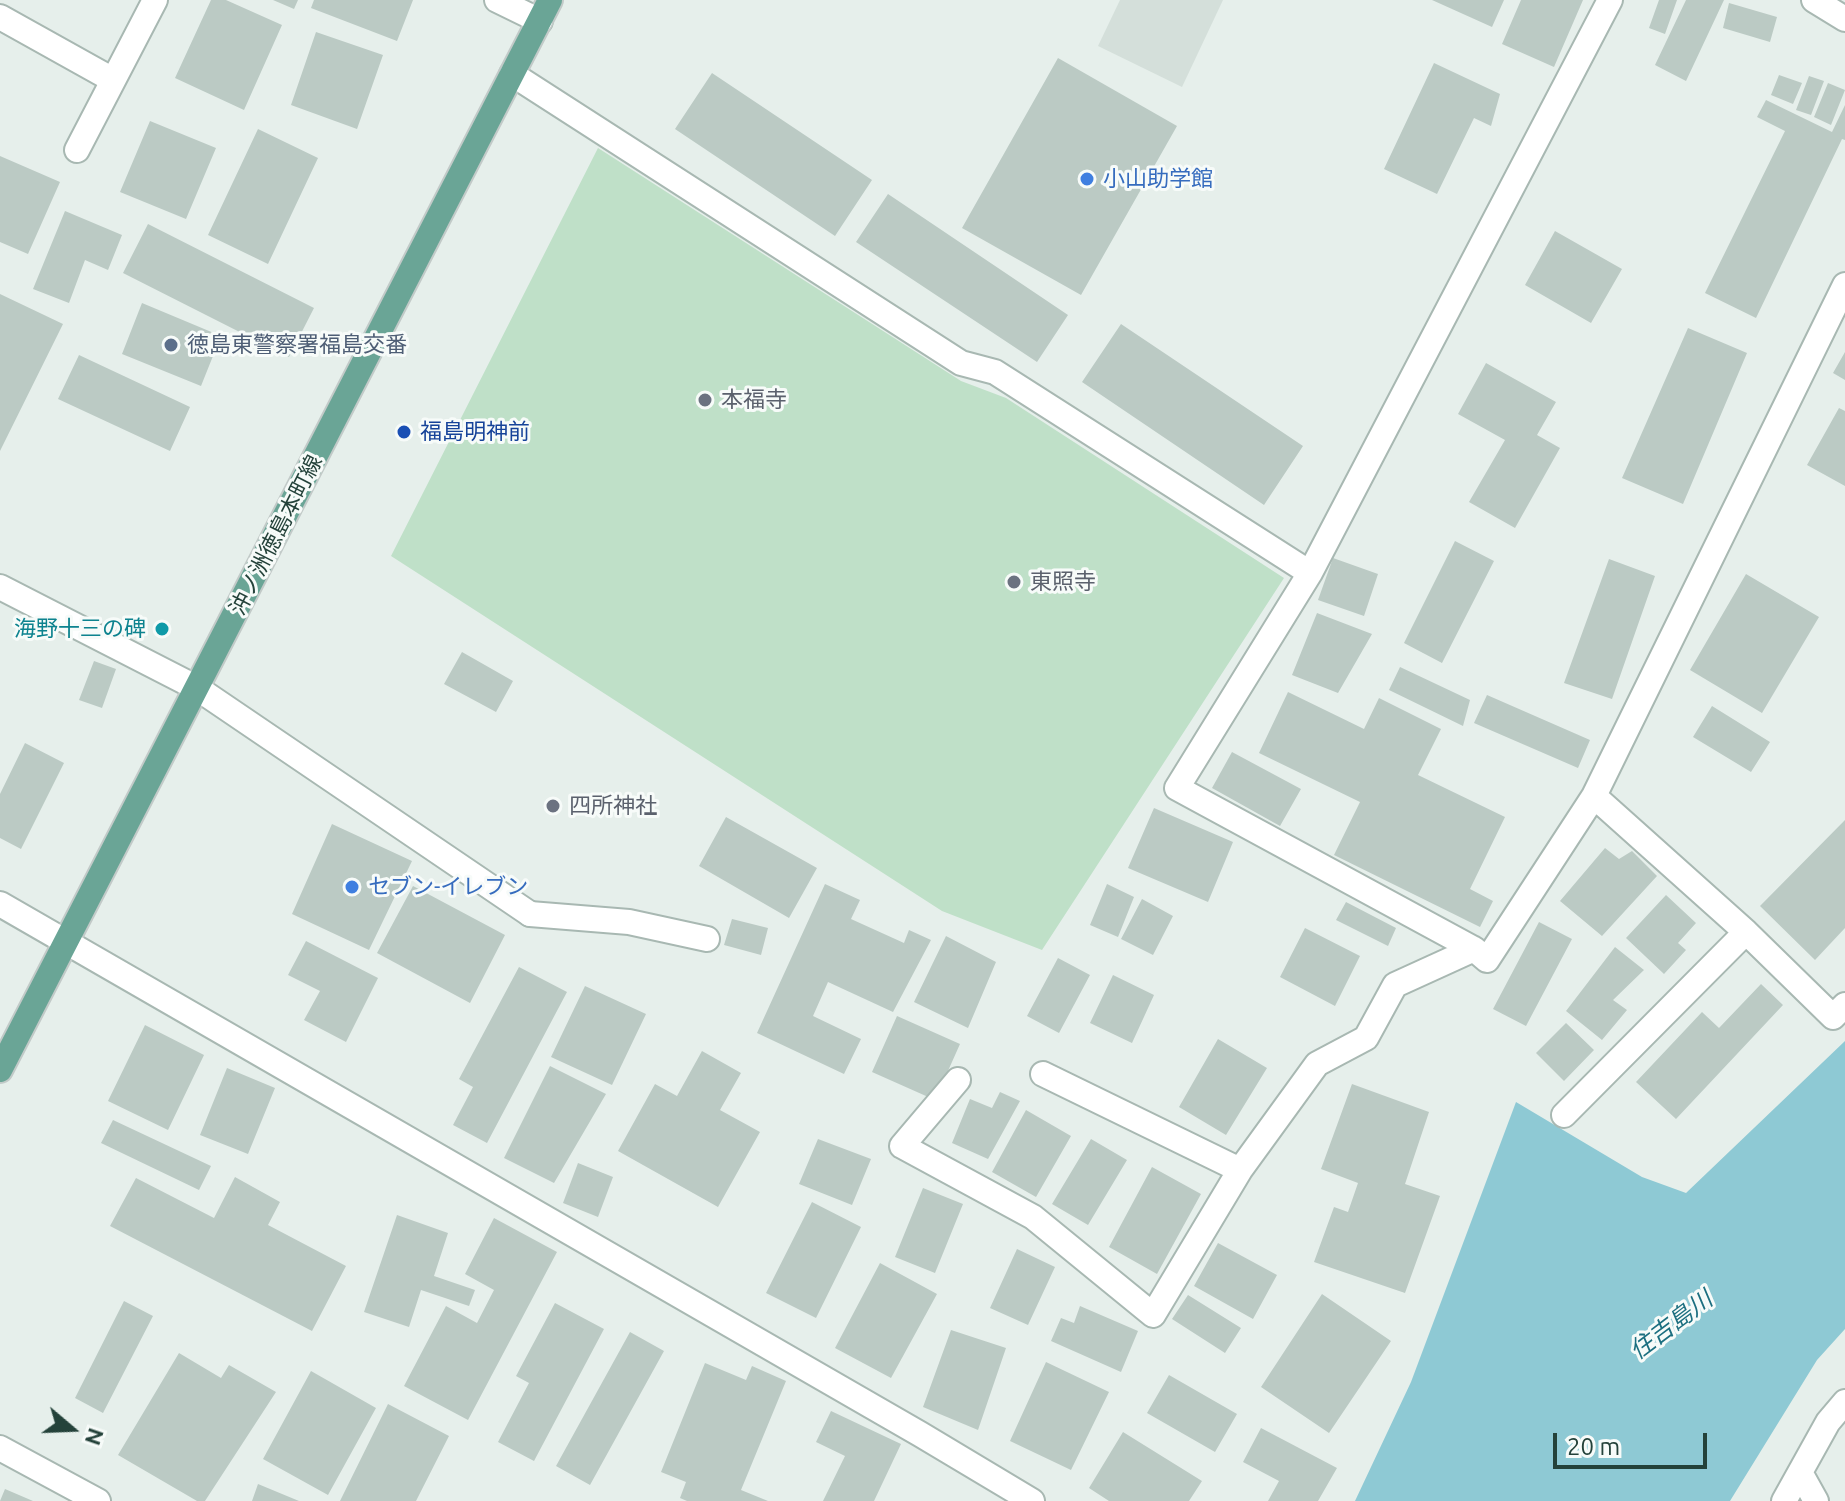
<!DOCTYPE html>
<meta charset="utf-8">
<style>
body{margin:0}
#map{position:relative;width:1845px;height:1501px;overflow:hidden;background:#e6efeb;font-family:Ubuntu,sans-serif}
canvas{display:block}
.north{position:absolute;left:32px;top:1389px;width:80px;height:80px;-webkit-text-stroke:6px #f7fbf9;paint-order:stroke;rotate:109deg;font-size:22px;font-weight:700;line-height:32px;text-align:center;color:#24423a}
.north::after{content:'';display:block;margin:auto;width:28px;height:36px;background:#24423a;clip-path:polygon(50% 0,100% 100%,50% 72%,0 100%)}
.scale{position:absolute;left:1553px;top:1433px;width:154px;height:36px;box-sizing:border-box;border:4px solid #24423a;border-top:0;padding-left:10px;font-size:24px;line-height:28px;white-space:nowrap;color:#24423a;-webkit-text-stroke:6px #f7fbf9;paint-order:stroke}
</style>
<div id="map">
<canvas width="1845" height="1501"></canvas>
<div class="north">N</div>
<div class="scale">20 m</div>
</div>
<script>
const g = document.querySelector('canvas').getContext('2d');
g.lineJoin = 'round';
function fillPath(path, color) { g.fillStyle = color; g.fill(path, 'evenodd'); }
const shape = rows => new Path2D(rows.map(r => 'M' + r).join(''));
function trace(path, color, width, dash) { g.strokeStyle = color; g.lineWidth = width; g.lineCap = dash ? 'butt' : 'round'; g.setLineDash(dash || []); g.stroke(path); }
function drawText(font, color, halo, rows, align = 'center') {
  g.font = font + ' Ubuntu,"Noto Sans JP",sans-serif'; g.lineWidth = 6; g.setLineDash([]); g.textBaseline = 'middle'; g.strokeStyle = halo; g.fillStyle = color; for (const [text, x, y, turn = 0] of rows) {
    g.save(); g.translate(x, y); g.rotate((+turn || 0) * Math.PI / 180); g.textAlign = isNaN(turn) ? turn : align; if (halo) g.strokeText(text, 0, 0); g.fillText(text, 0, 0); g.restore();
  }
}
const built = shape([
 [1120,0,1223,0,1182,87,1098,46]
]);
const green = shape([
 [598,148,961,381,1006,398,1284,578,1042,950,942,911,391,556]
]);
const water = shape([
 [1845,1041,1845,1329,1817,1360,1730,1501,1355,1501,1411,1382,1516,1102,1642,1177,1686,1193]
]);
const building = shape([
 [211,0,226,0,282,25,244,110,175,78],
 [273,0,298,0,294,9],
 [314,0,413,0,397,41,311,8],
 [1432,0,1504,0,1492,27],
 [1521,0,1583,0,1554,67,1502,44],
 [1659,0,1677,0,1665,34,1649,28],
 [1686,0,1724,0,1686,81,1655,65],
 [1729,3,1777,17,1770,42,1723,28],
 [316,32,383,55,357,129,291,105],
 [1058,58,1177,126,1081,295,962,228],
 [1434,63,1500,94,1491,126,1474,118,1437,194,1384,169],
 [712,73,872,180,835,236,675,129],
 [1779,75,1802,83,1793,104,1771,95],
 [1809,76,1824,81,1811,115,1796,110],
 [1828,83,1845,90,1831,125,1814,117],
 [1766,100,1832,132,1845,105,1845,140,1842,139,1756,318,1705,293,1785,131,1757,117],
 [150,121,216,148,186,219,120,192],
 [258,129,318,158,268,264,208,235],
 [0,156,60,182,28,254,0,242],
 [888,194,1068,315,1037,362,856,242],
 [65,211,122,235,108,270,85,260,69,303,33,289],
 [148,224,314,308,289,357,123,273],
 [1555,231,1622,269,1591,323,1525,285],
 [0,294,63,324,0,451],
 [142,303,221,336,201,386,122,354],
 [1121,324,1303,446,1264,505,1082,382],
 [1688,328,1747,353,1683,504,1622,478],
 [1845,352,1845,380,1833,373],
 [79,355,190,407,170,451,58,399],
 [1486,363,1556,402,1537,435,1560,448,1515,528,1469,502,1505,440,1458,414],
 [1839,408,1845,411,1845,486,1807,465],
 [1455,541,1494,561,1442,663,1404,643],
 [1333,558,1378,574,1364,616,1318,600],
 [1609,559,1655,576,1612,699,1564,683],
 [1746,574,1819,617,1762,713,1690,670],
 [1317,613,1372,634,1338,693,1292,675],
 [462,652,513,681,496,712,444,684],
 [94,661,116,669,102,708,79,700],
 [1400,667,1470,700,1463,726,1389,690],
 [1288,692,1364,729,1379,698,1441,729,1418,775,1505,817,1470,889,1493,901,1480,927,1334,855,1360,802,1259,753],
 [1487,695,1590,740,1578,768,1474,723],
 [1712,706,1770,742,1751,772,1693,737],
 [25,743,64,763,21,849,0,838,0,794],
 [1232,752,1301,789,1280,826,1212,788],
 [1154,808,1233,842,1208,902,1128,868],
 [726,817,817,868,789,918,699,866],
 [1845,820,1845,928,1815,960,1760,906],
 [332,824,412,861,369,950,292,914],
 [1605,848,1619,859,1632,851,1657,876,1602,936,1560,901],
 [825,884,860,900,851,919,904,943,909,930,931,940,893,1012,828,982,813,1016,861,1039,844,1074,757,1033],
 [1107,884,1134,897,1118,937,1090,925],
 [413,886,505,935,470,1003,377,953],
 [1666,895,1696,923,1678,943,1686,950,1664,974,1626,938],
 [1142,899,1173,916,1153,955,1121,939],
 [1346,902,1396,928,1388,946,1336,920],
 [732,919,768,928,761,955,724,945],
 [1539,922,1572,939,1526,1026,1493,1009],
 [1305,928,1360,956,1335,1006,1280,977],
 [946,936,996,962,968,1028,914,1002],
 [306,941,378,978,346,1042,304,1020,320,991,288,975],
 [1615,947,1644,970,1613,1000,1627,1010,1602,1040,1566,1011],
 [1058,958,1090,975,1059,1033,1027,1016],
 [519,967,567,992,487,1143,453,1125,473,1087,459,1079],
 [1113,975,1154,995,1132,1043,1090,1023],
 [1761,984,1783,1005,1676,1119,1636,1082,1702,1012,1719,1028],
 [585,986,646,1014,612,1085,551,1057],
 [897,1016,960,1044,935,1100,872,1072],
 [1566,1023,1594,1050,1564,1081,1536,1053],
 [145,1025,204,1055,168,1130,108,1101],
 [1218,1039,1267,1068,1226,1135,1179,1107],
 [702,1051,741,1073,720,1110,760,1132,718,1207,618,1151,655,1084,677,1096],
 [550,1066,606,1094,554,1183,504,1158],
 [227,1068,275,1088,248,1154,200,1135],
 [1352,1084,1429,1112,1405,1184,1440,1196,1405,1293,1314,1262,1334,1207,1348,1212,1358,1183,1321,1169],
 [1000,1092,1020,1101,988,1159,952,1143,970,1099,992,1108],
 [1026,1110,1071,1136,1036,1197,992,1172],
 [113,1120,211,1166,199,1190,101,1143],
 [818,1139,871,1159,852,1205,799,1184],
 [1091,1139,1127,1160,1088,1225,1052,1204],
 [578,1163,613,1177,598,1217,563,1203],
 [1152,1167,1201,1194,1157,1274,1109,1247],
 [235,1177,280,1202,268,1225,346,1266,312,1331,110,1226,136,1178,214,1218],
 [923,1188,963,1204,935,1273,895,1257],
 [812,1202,861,1227,816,1318,766,1293],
 [397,1215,448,1233,434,1276,475,1290,469,1306,421,1290,409,1327,364,1312],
 [494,1218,557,1252,468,1420,404,1386,446,1306,477,1323,494,1290,465,1274],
 [1218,1243,1277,1275,1253,1319,1194,1286],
 [1017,1249,1055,1267,1028,1325,990,1308],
 [880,1263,937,1294,891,1378,835,1348],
 [1322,1294,1391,1341,1329,1433,1261,1387],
 [1188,1295,1241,1328,1225,1353,1172,1319],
 [124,1301,153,1316,103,1413,75,1398],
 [555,1303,604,1329,534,1461,498,1442,529,1383,516,1376],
 [1080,1306,1138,1331,1121,1372,1051,1341,1061,1318,1074,1323],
 [951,1330,1006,1348,978,1430,923,1407],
 [630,1332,664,1351,590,1485,556,1466],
 [179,1353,221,1378,229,1365,276,1392,205,1501,197,1501,118,1455],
 [1046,1362,1109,1392,1071,1470,1010,1441],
 [705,1363,746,1380,752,1366,786,1381,741,1490,768,1501,687,1501,680,1498,686,1482,661,1472],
 [311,1371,376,1408,328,1495,263,1459],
 [1169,1375,1237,1414,1215,1452,1147,1413],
 [388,1404,449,1436,416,1501,340,1501],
 [831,1411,901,1444,874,1501,823,1501,845,1456,816,1442],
 [1261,1428,1337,1468,1318,1501,1268,1501,1279,1481,1243,1462],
 [1123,1432,1202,1481,1189,1501,1109,1501,1089,1488],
 [258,1484,299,1501,252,1501],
 [5,1489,33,1501,0,1501]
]);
const lane = shape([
 [530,914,629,922,707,939]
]);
const street = shape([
 [497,0,540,21],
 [1814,0,1845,19],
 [0,17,113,80],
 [512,74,961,363,995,372,1310,573],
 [77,150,155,0],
 [0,587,197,688,530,914],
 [1594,796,1845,285],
 [0,904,920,1434,1032,1501],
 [1474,949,1177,788,1310,573,1610,0],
 [1043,1074,1240,1170],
 [958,1080,902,1146,1033,1217,1153,1315,1240,1170,1317,1064,1366,1038,1395,985,1474,949,1487,960,1594,796,1746,932,1833,1017,1845,1005],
 [1564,1115,1746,932],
 [0,1448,98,1501],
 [1801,1474,1816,1501],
 [1784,1501,1828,1422,1845,1402]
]);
const primary = shape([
 [0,1070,550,0]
]);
const markers = [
 [1087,179,8,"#3f7fe0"],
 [171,345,8,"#5c6f8a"],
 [705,400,8,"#6b7280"],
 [404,432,8,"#1a4fb4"],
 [1014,582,8,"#6b7280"],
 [162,629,8,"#0f9aa8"],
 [553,806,8,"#6b7280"],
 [352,887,8,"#3f7fe0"]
];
const shopNames = [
 ["小山助学館",1103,179],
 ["セブン-イレブン",368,887]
];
const serviceNames = [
 ["徳島東警察署福島交番",187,345]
];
const worshipNames = [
 ["本福寺",721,400],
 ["東照寺",1030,582],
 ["四所神社",569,806]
];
const transitNames = [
 ["福島明神前",420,432]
];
const streetNames = [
 ["沖ノ洲徳島本町線",276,535,-63]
];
const cultureNames = [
 ["海野十三の碑",146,629]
];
const waterNames = [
 ["住吉島川",1671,1325,-37]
];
fillPath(built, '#d4dfda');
fillPath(green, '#bfe0c8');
fillPath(water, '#8ec9d4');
fillPath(building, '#bbcac4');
trace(lane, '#a8b8b2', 28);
trace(street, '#a8b8b2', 28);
trace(primary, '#c2cac8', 28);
trace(lane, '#fff', 24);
trace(street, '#fff', 24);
trace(primary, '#6aa596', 24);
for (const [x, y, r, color] of markers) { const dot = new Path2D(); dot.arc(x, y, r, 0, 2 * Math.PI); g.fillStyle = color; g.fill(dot); trace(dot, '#f7fbf9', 3); }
drawText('22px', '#366cbe', '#f7fbf9', shopNames, 'left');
drawText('22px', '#4e5e75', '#f7fbf9', serviceNames, 'left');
drawText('22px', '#5b616d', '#f7fbf9', worshipNames, 'left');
drawText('22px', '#164399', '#f7fbf9', transitNames, 'left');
drawText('22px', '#24423a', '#f7fbf9', streetNames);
drawText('22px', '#0d838f', '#f7fbf9', cultureNames, 'right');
drawText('italic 24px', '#1c6f80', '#f7fbf9', waterNames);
</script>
